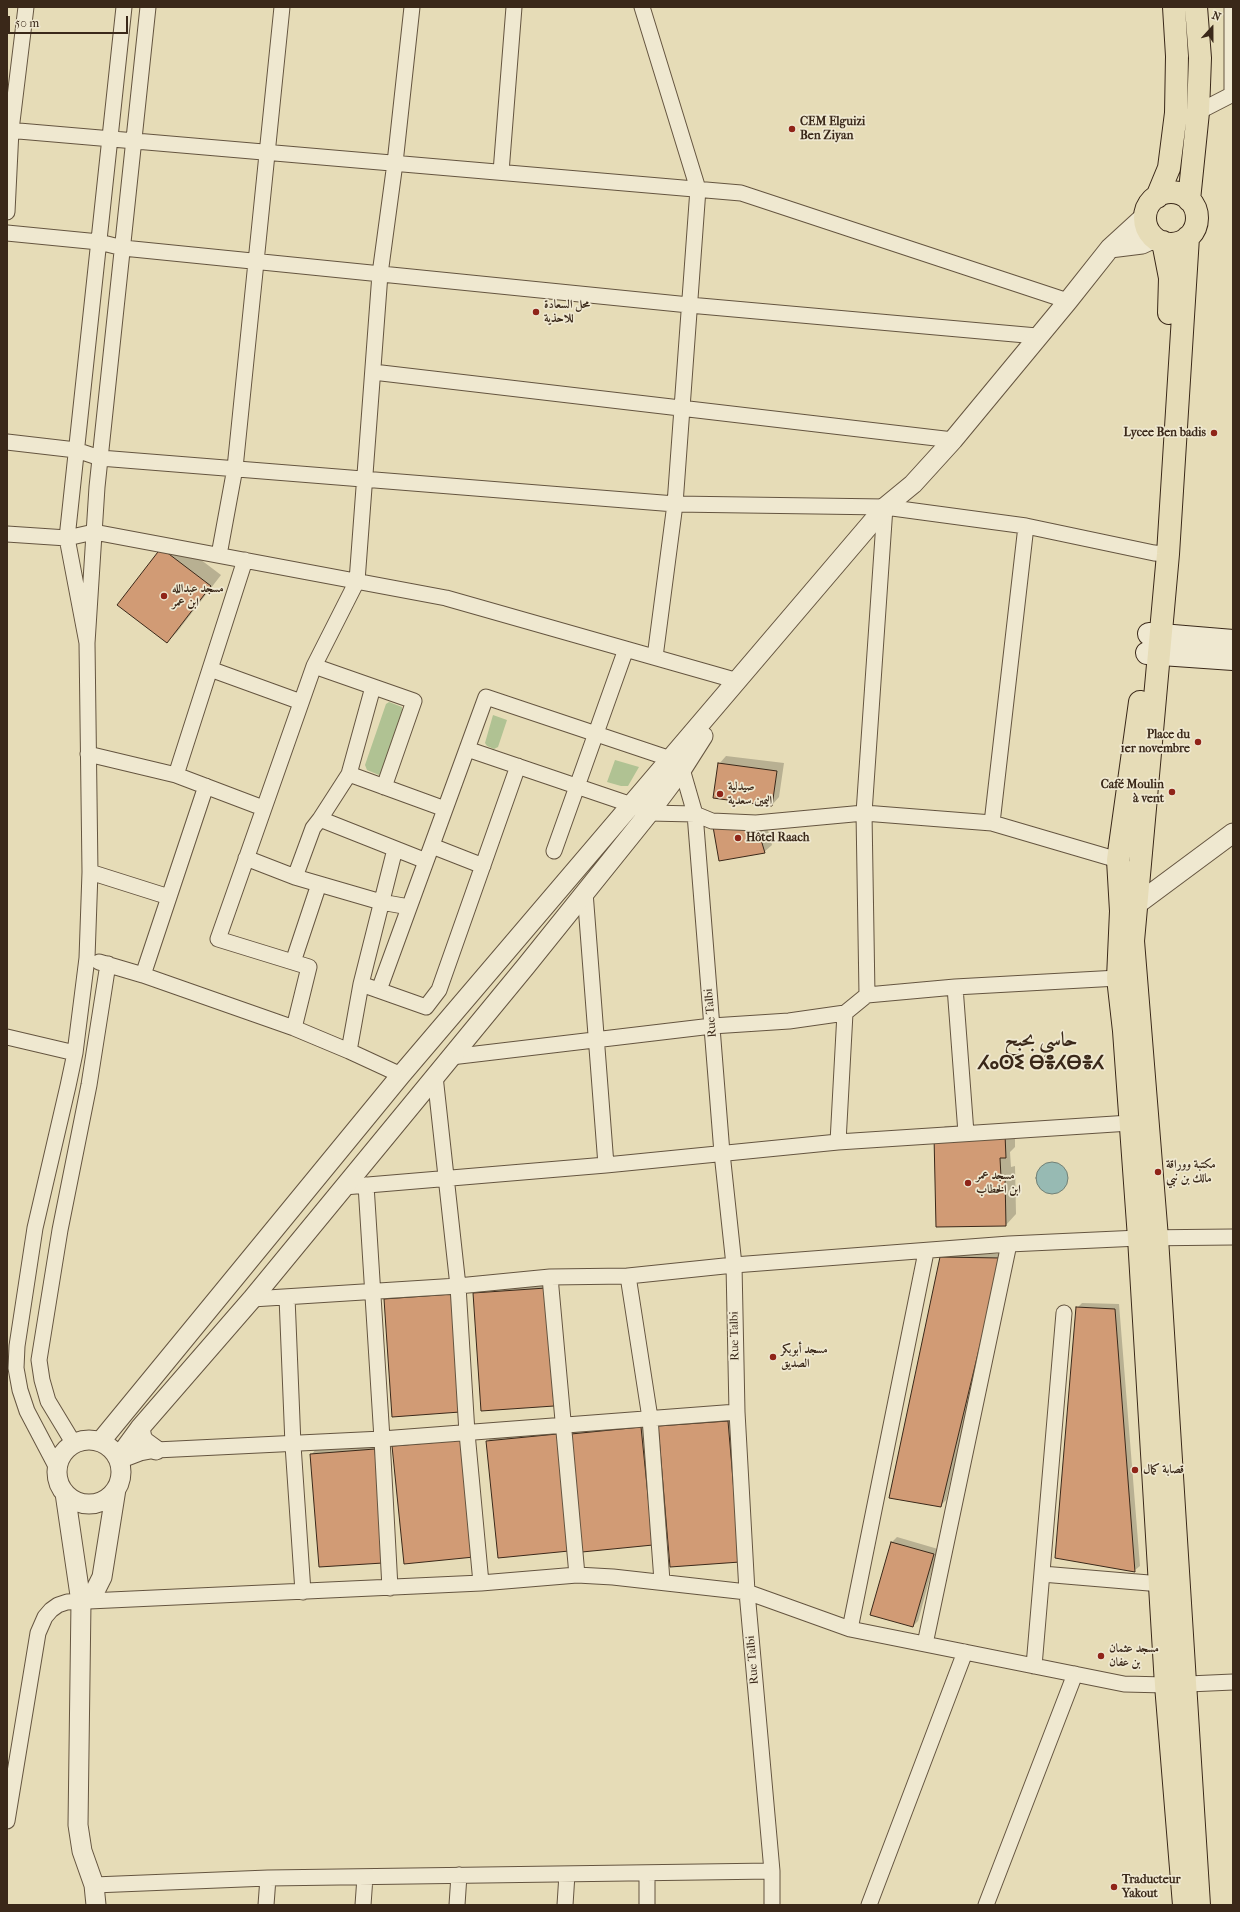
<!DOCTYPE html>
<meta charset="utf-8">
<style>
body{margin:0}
#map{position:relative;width:1240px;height:1912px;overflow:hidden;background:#e6dcb7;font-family:"IM FELL French Canon",serif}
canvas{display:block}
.frame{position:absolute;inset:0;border:8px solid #3a2819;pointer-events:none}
.north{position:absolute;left:1192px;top:8px;width:40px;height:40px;-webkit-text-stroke:3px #efe8d0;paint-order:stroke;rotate:21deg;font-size:11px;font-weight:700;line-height:16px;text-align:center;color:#3a2819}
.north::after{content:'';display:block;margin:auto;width:14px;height:18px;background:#3a2819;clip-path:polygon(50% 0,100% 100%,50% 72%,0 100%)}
.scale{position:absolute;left:8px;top:16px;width:120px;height:18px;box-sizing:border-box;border:2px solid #3a2819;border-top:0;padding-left:5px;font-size:12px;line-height:14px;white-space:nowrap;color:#3a2819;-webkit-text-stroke:3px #efe8d0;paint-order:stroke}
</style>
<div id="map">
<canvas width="1240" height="1912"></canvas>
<div class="frame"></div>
<div class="north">N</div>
<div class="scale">50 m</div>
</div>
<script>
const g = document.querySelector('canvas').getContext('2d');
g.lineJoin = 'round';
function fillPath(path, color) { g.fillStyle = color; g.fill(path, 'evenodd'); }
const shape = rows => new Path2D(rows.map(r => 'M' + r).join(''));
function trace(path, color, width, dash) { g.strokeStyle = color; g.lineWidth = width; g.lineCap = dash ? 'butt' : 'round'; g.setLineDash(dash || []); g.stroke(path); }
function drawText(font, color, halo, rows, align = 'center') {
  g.font = font + ' "IM FELL French Canon",Amiri,"Noto Sans Tifinagh",serif'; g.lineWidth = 3.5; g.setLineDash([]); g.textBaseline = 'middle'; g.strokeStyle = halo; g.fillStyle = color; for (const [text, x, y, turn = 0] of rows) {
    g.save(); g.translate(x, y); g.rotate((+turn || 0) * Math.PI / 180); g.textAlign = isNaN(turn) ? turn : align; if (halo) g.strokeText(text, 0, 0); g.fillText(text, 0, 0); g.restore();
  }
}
const green = shape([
 [389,702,402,707,402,711,383,771,379,775,367,770,365,765,386,704],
 [493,715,507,720,498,747,494,749,487,746,485,743],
 [615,760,639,767,628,786,621,786,607,782]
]);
const water = shape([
 '1036 1178a16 16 0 1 1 32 0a16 16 0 1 1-32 0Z'
]);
const shadow = shape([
 [172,538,221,575,177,632,167,642,162,549],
 [726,756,784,763,779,797,772,805,719,764],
 [721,814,764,816,772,845,764,852],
 [1015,1124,1015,1147,1010,1152,1011,1167,1015,1166,1016,1214,1006,1225,935,1136,945,1126],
 [946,1252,1006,1254,946,1500,941,1505,941,1257],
 [551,1284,559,1400,554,1405,474,1294,479,1289],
 [456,1290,465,1406,385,1299,390,1294],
 [1082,1303,1119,1304,1140,1566,1135,1570,1056,1557,1077,1308],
 [733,1416,744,1556,659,1427,664,1422],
 [646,1423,657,1539,572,1434,577,1429],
 [562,1429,568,1551,488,1441,492,1436],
 [379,1444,383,1562,312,1454,316,1449],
 [897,1537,938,1549,918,1621,913,1626,872,1614,892,1542]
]);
const building = shape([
 [161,548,211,586,167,643,117,605,161,548],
 [718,763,777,771,772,806,713,798,718,763],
 [712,821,756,823,765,853,719,861,712,821],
 [1005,1134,1006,1158,1000,1158,1001,1177,1005,1176,1006,1226,936,1227,934,1136,1005,1134],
 [940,1257,1001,1258,941,1507,889,1498,940,1257],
 [546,1288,554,1406,481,1411,473,1293,546,1288],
 [452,1294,460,1412,392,1417,384,1299,452,1294],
 [1076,1307,1115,1309,1135,1572,1055,1558,1076,1307],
 [728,1421,740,1562,670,1567,658,1426,728,1421],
 [641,1427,653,1545,582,1552,571,1434,641,1427],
 [557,1434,569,1551,498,1558,486,1441,557,1434],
 [463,1440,474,1557,404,1564,392,1446,463,1440],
 [375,1449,383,1563,319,1567,310,1454,375,1449],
 [891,1542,934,1554,913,1627,870,1615,891,1542]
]);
const minor = shape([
 [124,7,67,538,87,643,97,487,148,7],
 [642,7,698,189,675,504,655,657],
 [1232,7,1232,94],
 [1198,112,1233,94],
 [7,130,741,193,1068,301],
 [501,172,514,7],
 [7,212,11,130,26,7],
 [7,233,99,242,123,248,689,305,1037,336],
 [373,372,953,440],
 [7,442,76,450,100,458,675,504,885,507,1026,526,1154,553,1168,554],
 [7,534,67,538,94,532,446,598,738,681],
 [219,555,235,468,282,7],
 [314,666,414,701,384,787],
 [210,669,301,702],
 [467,749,632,805,649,813,695,814,712,821,756,823,864,813,992,823,1118,860],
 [88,754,176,775,263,808],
 [349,774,445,809],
 [176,775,245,560],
 [320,819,349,774,373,687],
 [992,823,1026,526],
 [432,846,483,866],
 [554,851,626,649],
 [246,858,295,877,381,902,409,907],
 [90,872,169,897],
 [295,877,313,828,320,819,426,861],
 [585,892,606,1165],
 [99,962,143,975,294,1028,349,1051,401,1075],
 [293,962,319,884],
 [143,975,206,786],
 [361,984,426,1007,439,990,518,766],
 [955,987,966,1133],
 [379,990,486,697,671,759,682,769,695,814,722,1153,734,1265,737,1412,747,1592,772,1871,772,1905],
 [867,995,864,813,885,507],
 [294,1028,309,967,218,939,314,666,357,581,380,274,395,163,412,7],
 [7,1037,75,1053],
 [349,1051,361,984,395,849],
 [451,1057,712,1026,789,1021,845,1013],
 [435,1076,458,1286,467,1433,481,1583],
 [838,1142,845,1013,867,995,955,987,1118,978],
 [366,1185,382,1439,390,1588],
 [344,1187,606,1165,838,1142,1130,1123],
 [628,1276,650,1418,662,1581],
 [550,1277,577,1575],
 [287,1297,293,1445,303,1592],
 [252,1299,458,1286,550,1277,628,1276,734,1265,1009,1244,1139,1238,1233,1237],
 [74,1444,48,1401,42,1380,39,1360,60,1230,89,1085,108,964],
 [119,1461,140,1453,156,1450,382,1439,737,1412],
 [57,1468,27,1411,20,1390,16,1368,17,1346,35,1228,68,1086,75,1053,87,958,90,872,87,643],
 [1042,1574,1161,1584],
 [850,1629,926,1252],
 [925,1644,1009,1244],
 [1034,1666,1064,1313],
 [7,1821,38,1633,45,1617,51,1610,58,1605,67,1602,481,1583,577,1575,613,1577,747,1592,850,1629,1124,1684,1166,1685,1233,1682],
 [647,1873,647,1905],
 [94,1885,268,1878,772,1871],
 [266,1905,268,1878],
 [363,1905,365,1877],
 [457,1905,459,1875],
 [565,1905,567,1874],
 [869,1905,965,1652],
 [986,1905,1075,1674]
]);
const tertiary = shape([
 [1110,248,1142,244,1155,238],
 [1136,905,1233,833],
 [140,1428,142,1438,145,1442,156,1450],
 '57 1472a32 32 0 1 1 64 0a32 32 0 1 1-64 0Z',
 [100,1442,401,1075,885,507,913,484,953,440,1068,301,1110,248,1145,216],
 [118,1458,140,1428,252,1299,526,966,649,813,682,769,703,736],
 [65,1493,81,1602,78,1825,82,1851,94,1885,96,1905],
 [81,1602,95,1591,102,1577,116,1489]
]);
const secondary = shape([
 [1149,634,1233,641],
 [1147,653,1233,659]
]);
const primary = shape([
 '1145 218a26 26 0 1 1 52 0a26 26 0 1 1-52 0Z',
 [1157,197,1169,168,1176,113,1177,56,1174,7],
 [1189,200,1198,112,1200,58,1196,7],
 [1188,237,1168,554,1133,941,1157,1238,1199,1905],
 [1163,242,1170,278,1169,313],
 [1140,702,1118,860,1121,911,1118,978,1124,1031,1139,1238,1166,1685,1184,1905]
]);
const markers = [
 [792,129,4,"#8f2418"],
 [536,312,4,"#8f2418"],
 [1214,433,4,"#8f2418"],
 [164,596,4,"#8f2418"],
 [1198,742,4,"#8f2418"],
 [1172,792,4,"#8f2418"],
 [720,794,4,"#8f2418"],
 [738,838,4,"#8f2418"],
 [1158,1172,4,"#8f2418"],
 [968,1183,4,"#8f2418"],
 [773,1357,4,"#8f2418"],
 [1135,1470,4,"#8f2418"],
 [1101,1656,4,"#8f2418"],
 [1114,1887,4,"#8f2418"]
];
const poiNames = [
 ["CEM Elguizi",800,122],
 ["Ben Ziyan",800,136],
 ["محل السعادة",544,305],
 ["للاحذية",544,319],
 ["Lycee Ben badis",1206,433,"right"],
 ["مسجد عبدالله",172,589],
 ["ابن عمر",172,603],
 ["Place du",1190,735,"right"],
 ["1er novembre",1190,749,"right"],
 ["Café Moulin",1164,785,"right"],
 ["à vent",1164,799,"right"],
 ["صيدلية",728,787],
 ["اليمين سعدية",728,801],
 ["Hôtel Raach",746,838],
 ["مكتبة ووراقة",1166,1165],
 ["مالك بن نبي",1166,1179],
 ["مسجد عمر",976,1176],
 ["ابن الخطاب",976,1190],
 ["مسجد أبوبكر",781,1350],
 ["الصديق",781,1364],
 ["قصابة كمال",1143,1470],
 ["مسجد عثمان",1109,1649],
 ["بن عفان",1109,1663],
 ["Traducteur",1122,1880],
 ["Yakout",1122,1894]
];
const streetNames = [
 ["Rue Talbi",711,1013,-95],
 ["Rue Talbi",735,1336,-91],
 ["Rue Talbi",753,1660,-95]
];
const townNames = [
 ["حاسي بحبح",1041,1041],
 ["ⵃⴰⵙⵉ ⴱⴻⵃⴱⴻⵃ",1041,1064]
];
fillPath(green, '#b0c293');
fillPath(water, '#97bab3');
trace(water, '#728075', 1);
fillPath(shadow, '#0003');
fillPath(building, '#d19b75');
trace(building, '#3a2819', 1);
trace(minor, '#655540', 17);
trace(tertiary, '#655540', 21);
trace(secondary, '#3a2819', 24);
trace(primary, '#3a2819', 24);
trace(minor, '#efe8d0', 15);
trace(tertiary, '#efe8d0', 19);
trace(secondary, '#efe8d0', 22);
trace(primary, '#e6dcb7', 22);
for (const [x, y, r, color] of markers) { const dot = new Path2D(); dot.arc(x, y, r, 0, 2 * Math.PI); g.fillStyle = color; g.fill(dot); trace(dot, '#efe8d0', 1.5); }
drawText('bold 12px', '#3a2819', '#efe8d0', poiNames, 'left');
drawText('12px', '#3a2819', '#efe8d0', streetNames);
drawText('bold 20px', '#3a2819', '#efe8d0', townNames);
</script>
